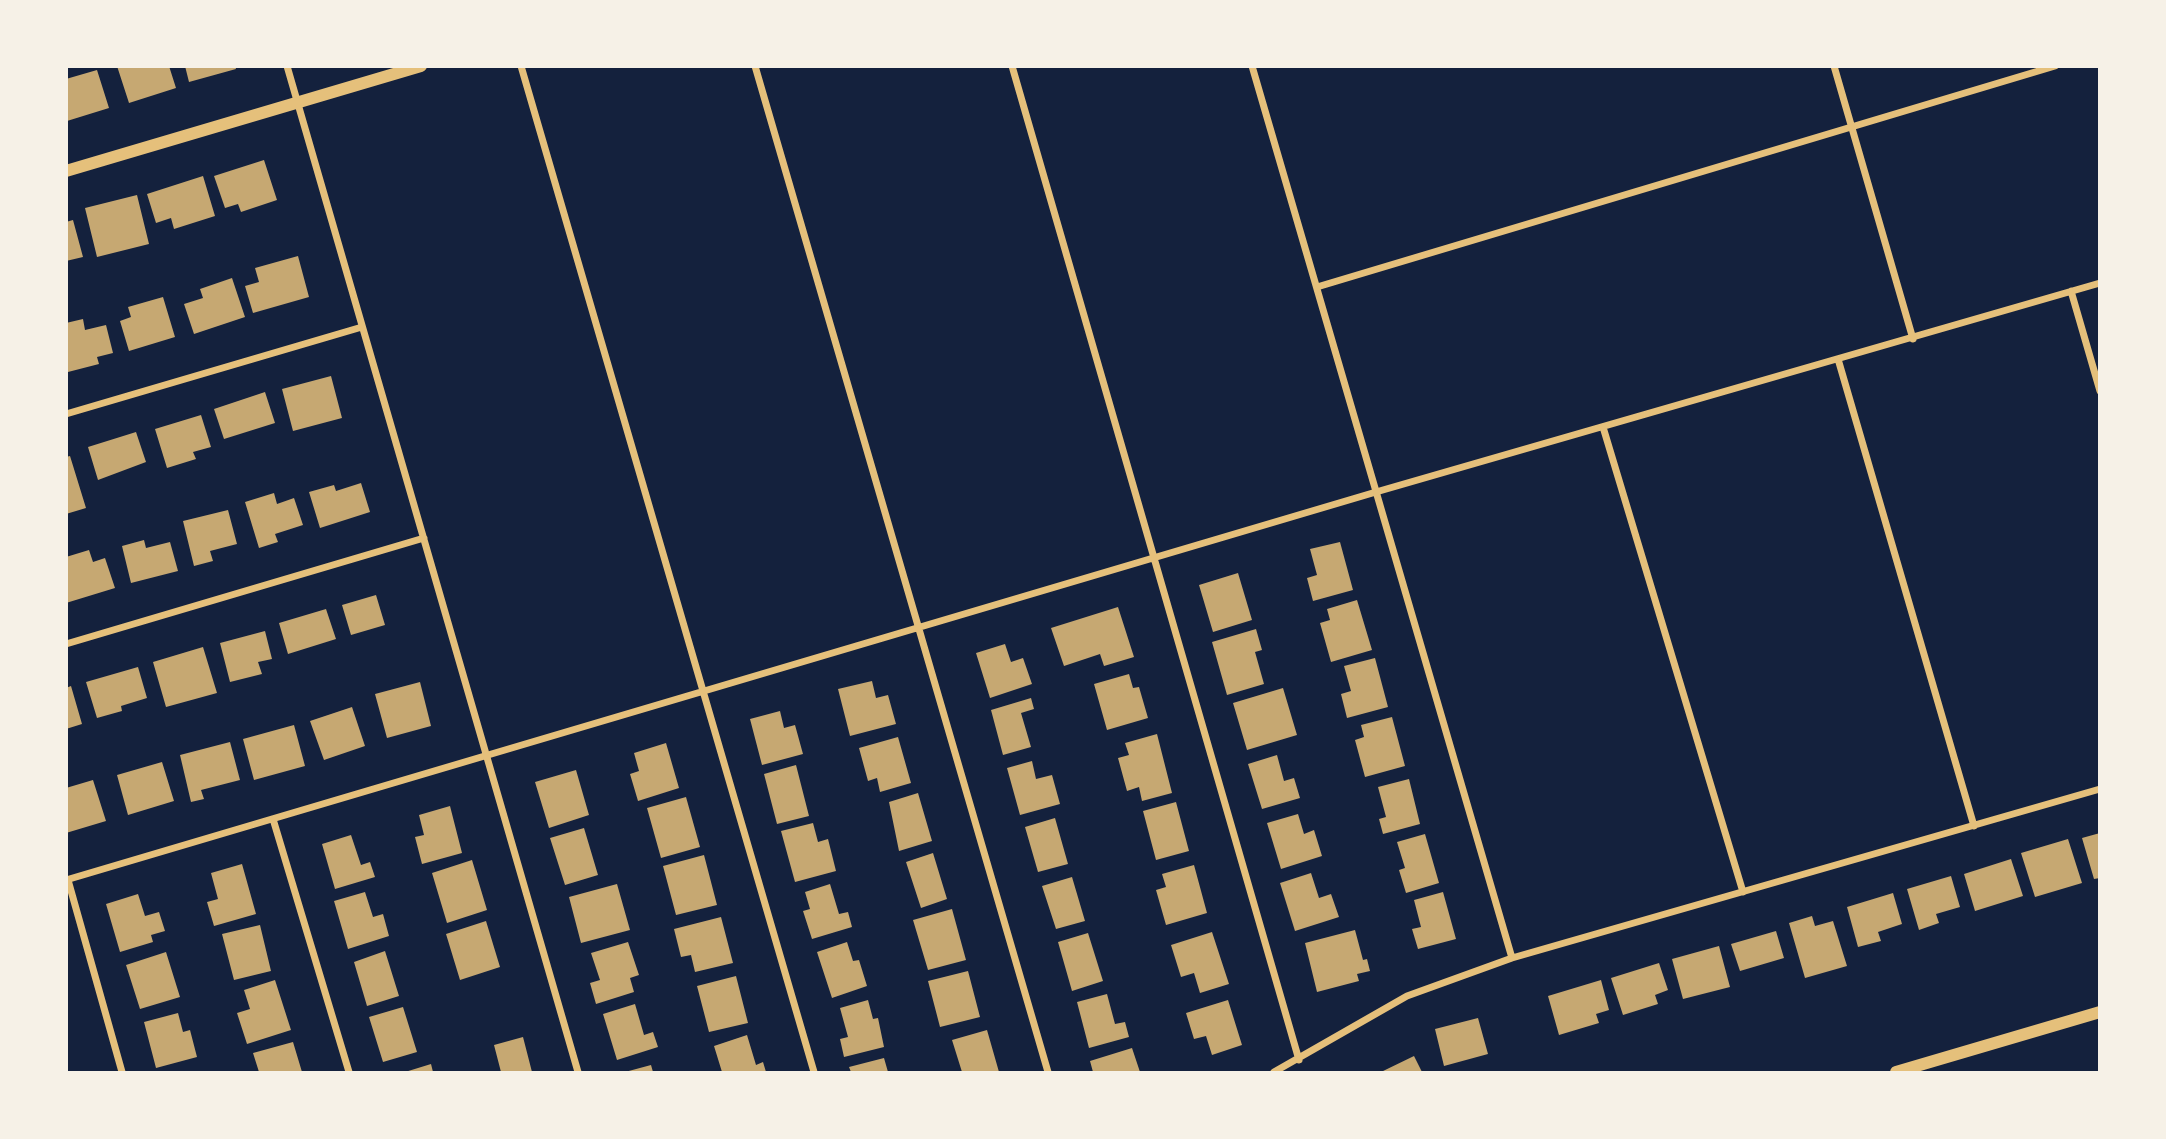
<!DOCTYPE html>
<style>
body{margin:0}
#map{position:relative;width:2166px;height:1139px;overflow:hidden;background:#14213d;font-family:Roboto,sans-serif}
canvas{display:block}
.frame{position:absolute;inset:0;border:68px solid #f6f1e7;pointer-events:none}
</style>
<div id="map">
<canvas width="2166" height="1139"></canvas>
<div class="frame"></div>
</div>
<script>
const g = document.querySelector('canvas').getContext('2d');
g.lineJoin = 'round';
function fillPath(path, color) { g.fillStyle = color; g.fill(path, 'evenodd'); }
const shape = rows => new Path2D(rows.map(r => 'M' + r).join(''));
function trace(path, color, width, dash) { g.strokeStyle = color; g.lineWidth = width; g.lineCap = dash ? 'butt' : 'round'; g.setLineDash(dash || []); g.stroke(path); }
const building = shape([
 [117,66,169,66,176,88,129,103],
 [185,66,235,66,236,69,189,82],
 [97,70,109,108,67,121,66,79],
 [264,160,277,200,241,212,238,204,225,208,214,176],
 [203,176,215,216,174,229,171,218,156,223,147,194],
 [137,195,149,244,97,257,85,208],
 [73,220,83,257,66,261,66,222],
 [298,256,309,297,253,313,245,286,259,282,255,268],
 [232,278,245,317,194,334,184,304,203,298,200,289],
 [163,297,175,337,129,351,120,321,131,317,128,307],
 [83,319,85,330,106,325,113,353,97,357,99,364,68,372,66,323],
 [331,376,342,418,293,431,282,389],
 [265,392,275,423,224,439,214,409],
 [201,415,211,447,193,452,196,459,167,468,155,429],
 [136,432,146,462,98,480,88,447],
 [70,456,86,508,66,514,66,457],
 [361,483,370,512,320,528,309,492,334,485,336,491],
 [274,493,277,504,294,498,303,525,275,534,278,542,259,548,245,502],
 [228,510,237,544,210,551,213,561,194,566,183,521],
 [144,540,146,548,170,542,178,571,131,583,122,546],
 [1340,542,1353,590,1313,601,1307,578,1317,575,1310,549],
 [89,550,93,562,105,558,115,588,66,603,66,557],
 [1238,573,1252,620,1213,632,1199,585],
 [376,595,385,625,351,635,342,605],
 [1357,600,1372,650,1331,662,1320,623,1330,620,1327,609],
 [1118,607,1134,657,1104,666,1100,654,1064,666,1051,628],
 [326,609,336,639,288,654,279,623],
 [1256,629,1262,650,1255,652,1264,684,1227,695,1212,642],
 [265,631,272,659,258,662,262,674,230,682,220,643],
 [1005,644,1011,662,1023,658,1032,684,990,698,976,653],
 [203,647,217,693,166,707,153,662],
 [1375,658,1388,707,1347,718,1341,694,1351,691,1344,666],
 [138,667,147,698,121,706,122,711,97,718,86,682],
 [1129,674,1133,688,1139,687,1148,718,1107,730,1094,684],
 [872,681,876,698,888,695,896,724,850,736,838,689],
 [420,682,431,726,387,738,375,694],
 [71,686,82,724,66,729,66,688],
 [1283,688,1297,735,1247,750,1233,703],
 [1031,698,1034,709,1021,713,1031,747,1003,755,991,710],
 [352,707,365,746,324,760,310,721],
 [780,711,784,728,795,725,803,754,762,765,750,719],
 [1392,717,1405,766,1365,777,1355,740,1364,737,1361,725],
 [294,725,305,766,254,780,243,739],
 [1157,734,1172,793,1142,801,1139,787,1127,791,1118,758,1129,755,1125,743],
 [898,737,911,783,880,792,877,778,868,781,859,748],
 [230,742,240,780,201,790,204,799,191,802,180,755],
 [666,743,679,788,638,801,630,774,639,771,634,753],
 [1277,755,1284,781,1294,778,1300,798,1262,809,1248,764],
 [1032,761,1036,779,1052,775,1060,804,1020,815,1007,768],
 [162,762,174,801,128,815,117,775],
 [796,765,809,816,777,824,764,774],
 [576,770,589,815,549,828,535,782],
 [1409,779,1420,824,1383,834,1379,819,1386,817,1378,787],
 [93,780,106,821,66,833,66,788],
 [918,793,932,841,899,851,889,802],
 [686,797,700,847,661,858,647,808],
 [1176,802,1189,851,1156,860,1143,811],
 [450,806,462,853,422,864,415,837,424,835,419,815],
 [1298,814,1304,834,1314,830,1322,856,1281,869,1267,823],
 [1055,818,1068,864,1038,872,1025,827],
 [813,823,818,842,828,839,836,871,795,882,781,831],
 [584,828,598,875,565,885,550,838],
 [2100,833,2100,878,2094,879,2082,838],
 [1425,834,1439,883,1406,893,1399,870,1405,868,1397,842],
 [351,835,361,865,370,862,375,877,335,889,322,844],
 [2068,839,2082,883,2035,897,2021,853],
 [933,853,947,899,921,908,906,862],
 [704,855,717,905,676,915,663,866],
 [2011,859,2023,896,1975,911,1964,874],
 [472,860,487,910,447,923,432,873],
 [242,864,256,914,214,926,207,902,218,899,211,873],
 [1194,865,1207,913,1166,925,1156,890,1166,887,1162,874],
 [1311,873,1319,898,1331,894,1339,917,1295,931,1280,883],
 [1951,876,1960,907,1936,914,1939,923,1919,930,1907,889],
 [1072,877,1085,921,1056,929,1042,886],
 [617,884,630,930,581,943,569,897],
 [830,884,839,914,848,912,852,927,812,939,803,911,810,909,805,892],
 [365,892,373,917,383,914,389,936,348,949,334,901],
 [1443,892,1456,939,1418,949,1412,929,1421,927,1414,900],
 [1893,893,1902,924,1878,932,1881,941,1858,947,1847,907],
 [138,894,145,916,159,912,165,931,151,935,153,942,120,952,106,904],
 [952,909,966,960,928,970,913,920],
 [1812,916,1815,926,1833,921,1847,966,1805,978,1789,923],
 [721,917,733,963,695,972,691,955,681,957,674,929],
 [486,921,500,967,460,980,446,934],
 [260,925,271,971,234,980,222,934],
 [1355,930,1363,960,1367,959,1370,971,1357,974,1359,981,1317,992,1305,943],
 [1776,931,1784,958,1740,971,1731,944],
 [1212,932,1229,984,1200,993,1194,973,1181,977,1171,945],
 [1088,933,1103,981,1072,991,1058,942],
 [628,942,639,975,630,978,634,992,596,1004,590,983,600,980,591,953],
 [847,942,853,961,859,960,867,986,832,998,817,952],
 [1719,946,1730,987,1683,999,1672,959],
 [385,951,399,996,367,1006,354,962],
 [166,952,180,997,140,1009,126,965],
 [1659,963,1668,990,1655,995,1658,1004,1623,1015,1611,978],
 [968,971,980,1017,940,1027,928,981],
 [736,976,748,1023,709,1032,697,986],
 [275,980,291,1030,247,1044,237,1013,250,1009,244,990],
 [1601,980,1609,1010,1596,1014,1599,1023,1559,1035,1548,996],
 [1107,994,1115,1024,1125,1022,1129,1037,1089,1048,1077,1002],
 [868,1000,873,1019,878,1018,884,1047,844,1057,840,1039,848,1037,840,1008],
 [1228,1000,1242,1045,1212,1055,1206,1036,1194,1039,1186,1013],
 [635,1004,644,1035,653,1032,658,1047,617,1060,603,1014],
 [403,1007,417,1052,383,1062,369,1017],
 [178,1013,183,1032,190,1030,197,1057,156,1068,144,1022],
 [1478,1018,1488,1054,1444,1066,1435,1029],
 [987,1030,999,1072,962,1072,952,1040],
 [747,1035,756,1065,763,1062,766,1072,722,1072,714,1046],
 [523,1037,532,1072,501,1072,494,1045],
 [293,1042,302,1072,259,1072,253,1053],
 [1132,1048,1140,1072,1093,1072,1090,1061],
 [1414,1056,1422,1072,1381,1072],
 [884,1058,888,1072,851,1072,849,1067],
 [431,1064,433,1072,405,1072],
 [651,1065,653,1072,625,1072]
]);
const minor = shape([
 [287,66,578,1072],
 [521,66,814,1072],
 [755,66,1048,1072],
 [1012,66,1299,1060],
 [1252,66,1512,958],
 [1834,66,1913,339],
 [1317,287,2055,66],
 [2071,291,2100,391],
 [1838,359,1974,826],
 [66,414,362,327],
 [1603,427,1743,892],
 [66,644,424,538],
 [273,819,349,1072],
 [66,880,1376,492,2100,283],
 [68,880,122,1072],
 [1274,1072,1407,996,1512,958,2100,789]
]);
const tertiary = shape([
 [66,171,421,66],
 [1896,1072,2100,1012]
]);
fillPath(building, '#c6a872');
trace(minor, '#e5c07b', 7);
trace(tertiary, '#e5c07b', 12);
</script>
